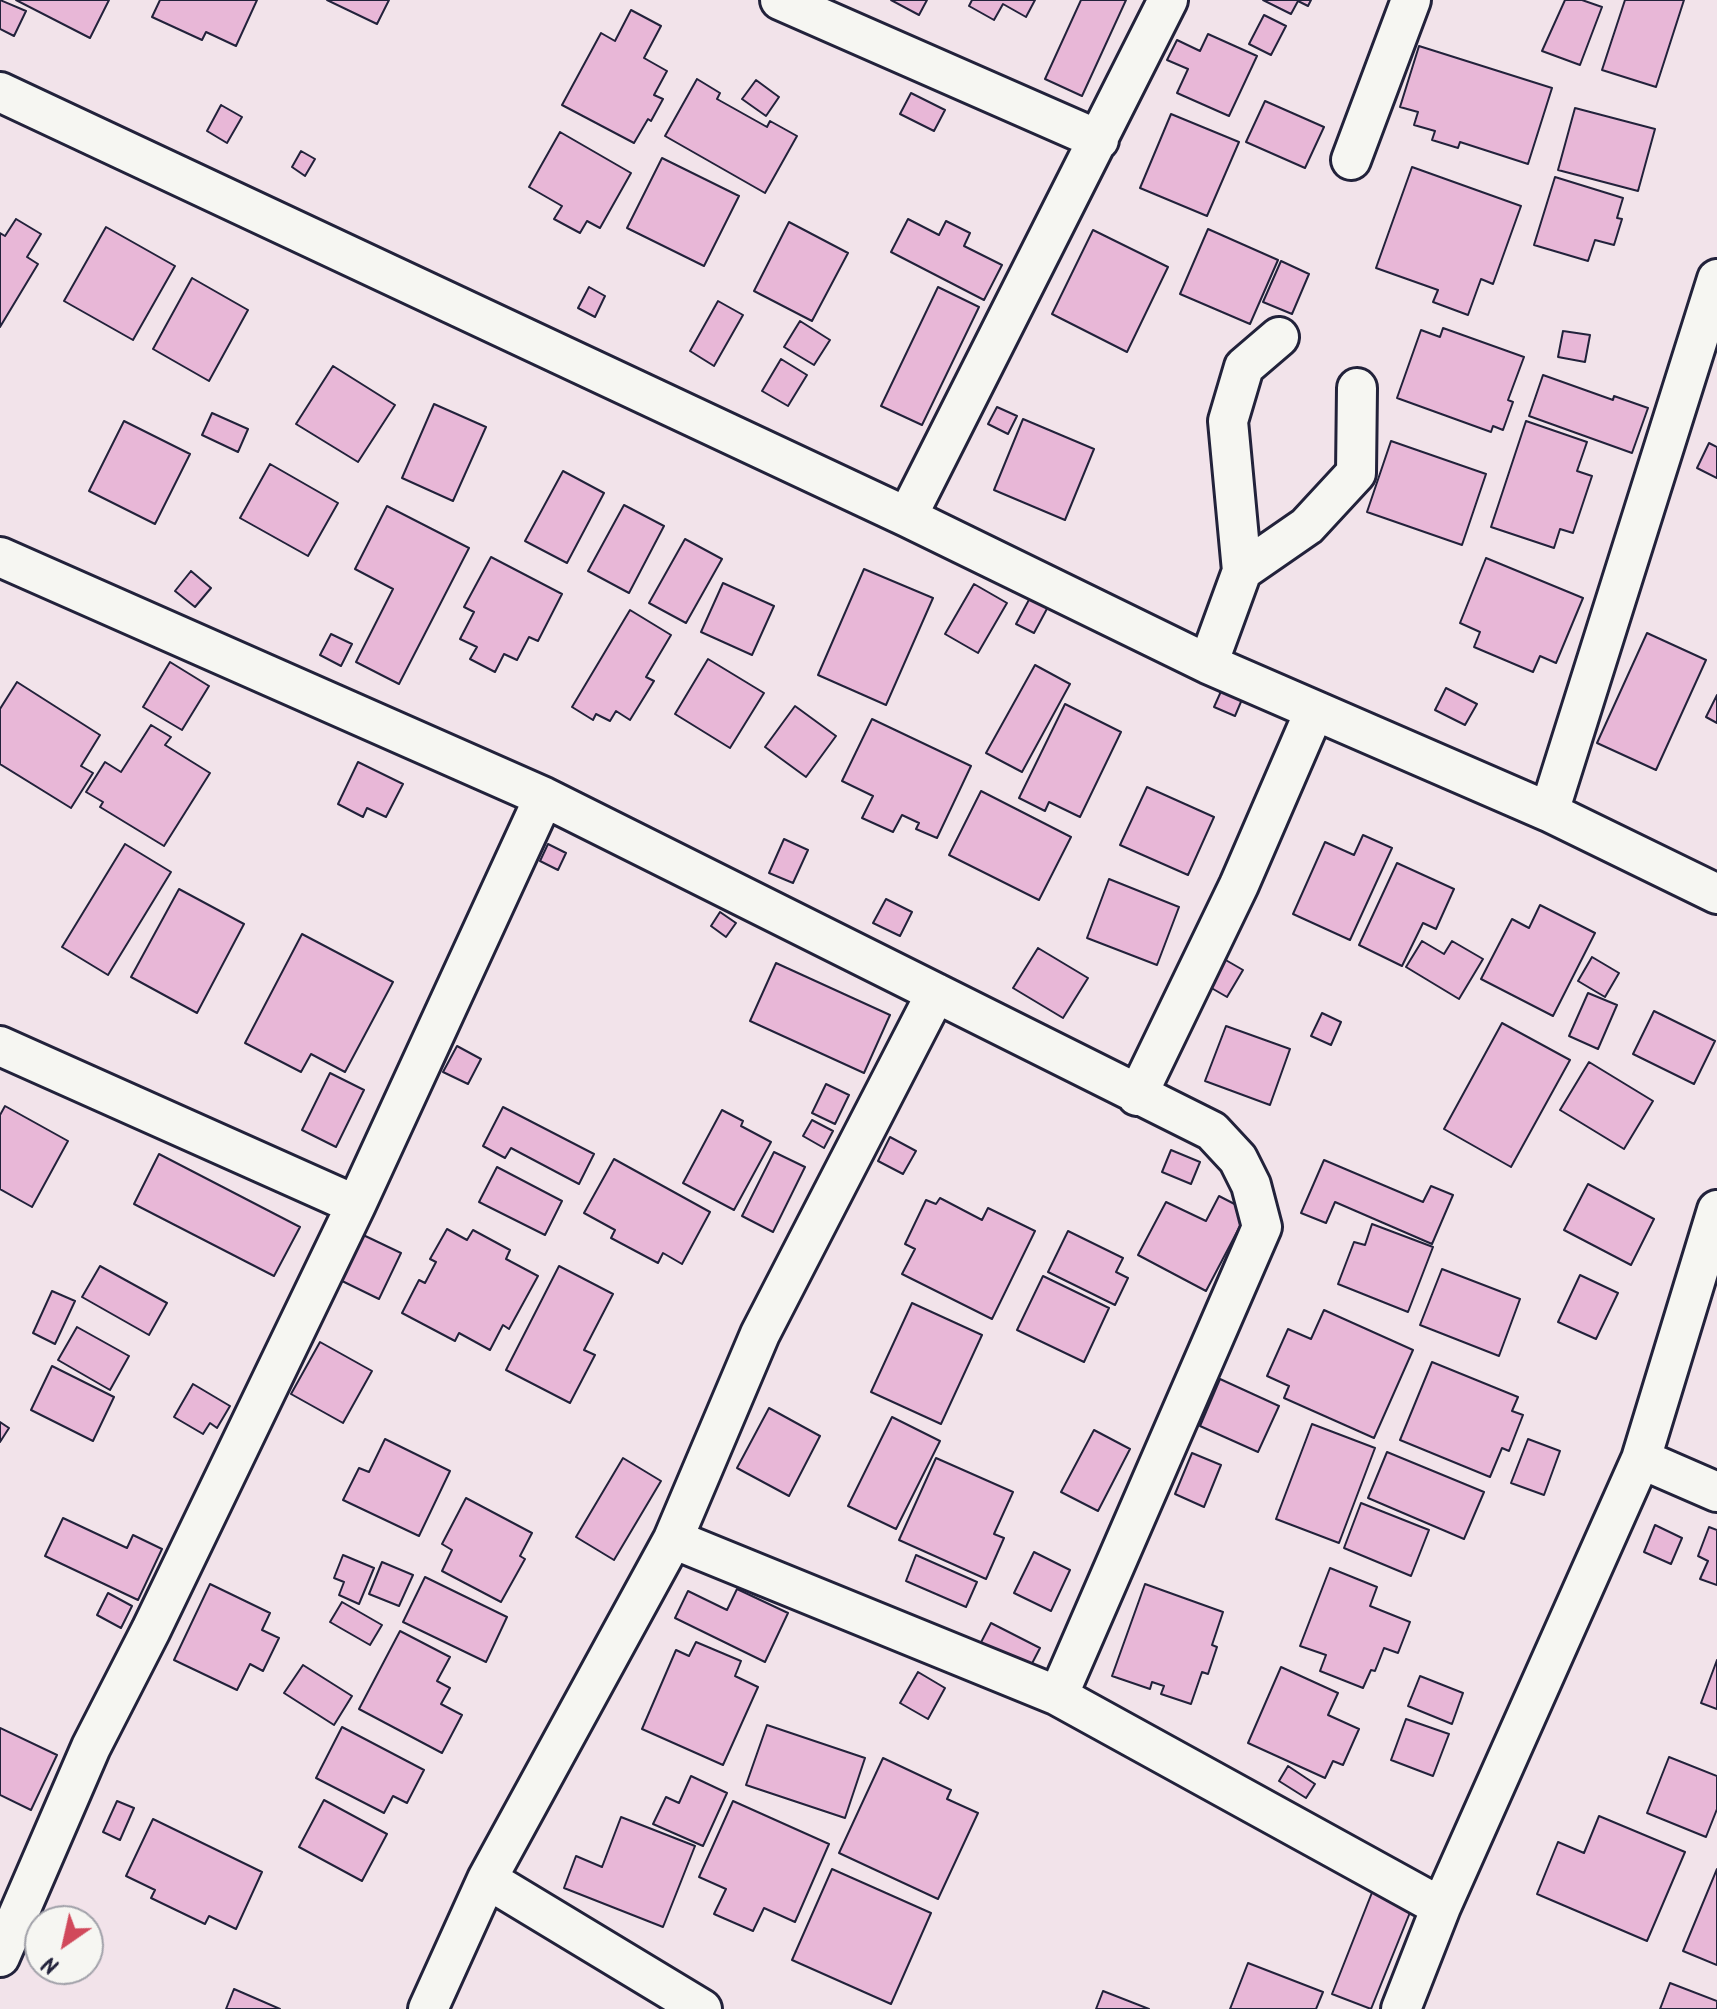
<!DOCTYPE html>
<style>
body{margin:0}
#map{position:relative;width:1717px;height:2009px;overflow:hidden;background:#f2e3ea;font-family:Kalam,sans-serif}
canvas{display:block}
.north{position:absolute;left:24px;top:1905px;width:80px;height:80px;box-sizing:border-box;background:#f6f6f2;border:2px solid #a1a1a9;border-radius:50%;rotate:214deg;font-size:22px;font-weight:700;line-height:32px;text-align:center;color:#22223b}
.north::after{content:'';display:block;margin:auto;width:28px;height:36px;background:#d1495b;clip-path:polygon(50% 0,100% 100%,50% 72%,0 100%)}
</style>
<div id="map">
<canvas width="1717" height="2009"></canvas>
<div class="north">N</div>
</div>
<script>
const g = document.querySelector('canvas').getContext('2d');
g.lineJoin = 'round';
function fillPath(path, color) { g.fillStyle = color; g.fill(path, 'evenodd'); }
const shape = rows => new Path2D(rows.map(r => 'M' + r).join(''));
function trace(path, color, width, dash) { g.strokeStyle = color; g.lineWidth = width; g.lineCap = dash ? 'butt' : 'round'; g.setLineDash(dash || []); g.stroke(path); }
const building = shape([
 [0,0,26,11,14,36,0,29,0,0],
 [16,0,109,0,90,38,16,0],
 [160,0,257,0,236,46,206,32,202,40,152,17,160,0],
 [327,0,389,0,377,24,327,0],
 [891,0,927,0,919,15,891,0],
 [972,0,1035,0,1026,17,1003,4,994,20,969,6,972,0],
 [1081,0,1126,0,1082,96,1045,79,1081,0],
 [1263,0,1311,0,1308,6,1298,1,1291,14,1263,0],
 [1565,0,1582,0,1602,7,1580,65,1542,51,1565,0],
 [1625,0,1684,0,1656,87,1602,70,1625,0],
 [631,10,661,26,644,58,667,71,654,95,663,99,651,121,648,119,634,143,562,105,601,33,615,41,631,10],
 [1264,15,1286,26,1271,55,1249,44,1264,15],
 [1208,34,1257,56,1229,116,1177,93,1188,69,1167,60,1177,40,1200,51,1208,34],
 [1419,46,1552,88,1528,164,1460,142,1458,148,1432,140,1435,131,1414,125,1418,112,1400,107,1419,46],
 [697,79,720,93,717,99,767,127,770,121,797,136,765,193,665,136,697,79],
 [756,80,779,97,766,116,742,99,756,80],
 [911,93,945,110,934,131,900,114,911,93],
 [1265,101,1324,127,1305,168,1246,142,1265,101],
 [221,105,242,117,227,143,207,131,221,105],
 [1575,108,1655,129,1638,191,1558,170,1575,108],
 [1171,114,1239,142,1207,216,1140,188,1171,114],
 [560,132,631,173,600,228,587,221,580,233,554,219,562,206,529,187,560,132],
 [301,151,315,159,305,176,292,167,301,151],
 [662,158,739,196,704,266,627,228,662,158],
 [1412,167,1521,206,1493,284,1481,279,1468,315,1433,302,1438,290,1376,268,1412,167],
 [1555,177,1623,198,1617,218,1622,219,1614,245,1595,240,1588,261,1534,245,1555,177],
 [16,219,41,234,27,257,38,264,0,327,0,233,5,236,16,219],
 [908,219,939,235,946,221,970,233,964,246,1002,265,984,300,891,252,908,219],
 [789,222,848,253,812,321,754,291,789,222],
 [106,227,175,266,133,340,64,301,106,227],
 [1208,229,1278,260,1250,324,1180,294,1208,229],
 [1093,230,1168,267,1127,352,1052,314,1093,230],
 [1281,261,1309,274,1292,314,1263,302,1281,261],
 [192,278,248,310,209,381,153,349,192,278],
 [589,287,605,296,595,317,578,308,589,287],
 [938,287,979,307,922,425,881,406,938,287],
 [718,301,743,315,714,366,690,351,718,301],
 [800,321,830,340,814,365,784,347,800,321],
 [1443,328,1524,357,1508,400,1513,402,1503,430,1493,426,1491,432,1397,398,1421,330,1440,337,1443,328],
 [1563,331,1590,335,1585,362,1558,357,1563,331],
 [781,359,807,375,788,406,762,391,781,359],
 [333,366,395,405,358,462,296,424,333,366],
 [1543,375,1613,400,1614,396,1648,408,1632,453,1529,416,1543,375],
 [434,404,486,427,453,501,402,478,434,404],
 [997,407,1017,416,1008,434,988,424,997,407],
 [212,413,248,429,238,452,202,435,212,413],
 [1023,419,1094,449,1065,520,994,490,1023,419],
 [124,421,190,454,155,524,89,491,124,421],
 [1526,421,1587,442,1577,471,1592,476,1573,533,1560,529,1554,548,1491,527,1526,421],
 [1391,441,1486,474,1462,545,1367,512,1391,441],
 [1709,443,1717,447,1717,478,1697,468,1709,443],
 [270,464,338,503,308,556,240,518,270,464],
 [563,471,604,493,567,563,525,541,563,471],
 [624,505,664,526,629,593,588,571,624,505],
 [387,506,469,548,399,684,356,662,393,589,355,569,387,506],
 [685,539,722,559,686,623,649,603,685,539],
 [491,557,562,594,538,641,529,637,517,660,504,654,495,672,470,659,477,647,460,639,474,612,464,607,491,557],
 [1486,558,1583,598,1556,663,1540,656,1533,672,1474,647,1480,632,1460,623,1486,558],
 [864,569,933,598,886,705,818,675,864,569],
 [191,571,211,588,195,607,175,591,191,571],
 [723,583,774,606,752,655,701,632,723,583],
 [974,584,1007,603,978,653,945,634,974,584],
 [1031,596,1049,605,1034,633,1016,624,1031,596],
 [630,610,671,635,646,677,654,681,630,720,616,711,610,721,596,714,593,720,572,707,630,610],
 [1647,633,1706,660,1656,770,1597,743,1647,633],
 [331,634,352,644,341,666,320,655,331,634],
 [708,659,764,693,730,748,675,714,708,659],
 [170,662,209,686,182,730,143,707,170,662],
 [1035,665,1070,684,1022,772,986,753,1035,665],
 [17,682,100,735,81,766,93,773,71,808,0,764,0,709,17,682],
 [1223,687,1243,697,1235,716,1214,707,1223,687],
 [1446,688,1477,704,1465,725,1435,710,1446,688],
 [1717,695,1717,723,1706,717,1717,695],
 [1065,704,1121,732,1080,817,1049,802,1045,811,1019,798,1065,704],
 [795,706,836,736,806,777,765,747,795,706],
 [872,719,971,766,937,838,916,829,919,823,902,815,893,832,862,818,873,796,842,781,872,719],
 [151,725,171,737,165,745,210,773,164,846,100,807,103,802,86,792,105,762,121,772,151,725],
 [358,762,403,784,386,817,367,808,363,817,338,804,358,762],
 [1147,787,1214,817,1188,875,1120,845,1147,787],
 [981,791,1071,837,1039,900,949,855,981,791],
 [1363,835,1392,848,1350,940,1293,914,1325,842,1354,855,1363,835],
 [784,839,808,850,793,883,769,873,784,839],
 [125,844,171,872,108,975,62,947,125,844],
 [548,844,566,853,558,870,540,861,548,844],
 [1397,863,1454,889,1436,929,1423,923,1402,966,1359,945,1397,863],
 [1109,879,1179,907,1157,965,1087,938,1109,879],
 [179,889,244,924,197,1013,131,977,179,889],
 [886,899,912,912,900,936,873,923,886,899],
 [1540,905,1595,933,1553,1016,1481,979,1512,919,1529,928,1540,905],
 [720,912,736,923,726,937,711,926,720,912],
 [302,934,393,982,345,1072,311,1054,301,1072,245,1043,302,934],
 [1422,941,1444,954,1452,941,1483,959,1459,999,1406,967,1422,941],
 [1038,948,1088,978,1063,1018,1013,988,1038,948],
 [1217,955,1243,970,1227,997,1201,982,1217,955],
 [1592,957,1619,973,1605,997,1578,981,1592,957],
 [776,963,890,1015,864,1073,750,1021,776,963],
 [1588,993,1617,1005,1598,1049,1569,1036,1588,993],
 [1654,1011,1715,1041,1694,1084,1633,1054,1654,1011],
 [1322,1013,1341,1022,1331,1045,1311,1036,1322,1013],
 [1502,1023,1570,1060,1511,1167,1444,1129,1502,1023],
 [1226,1026,1290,1049,1270,1105,1205,1081,1226,1026],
 [457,1046,481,1059,468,1084,443,1072,457,1046],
 [1589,1062,1653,1101,1624,1149,1560,1110,1589,1062],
 [330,1073,364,1090,336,1147,302,1130,330,1073],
 [826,1084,849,1095,835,1124,812,1113,826,1084],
 [5,1106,68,1141,32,1207,0,1189,0,1115,5,1106],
 [503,1107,594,1154,579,1184,511,1148,505,1158,483,1146,503,1107],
 [722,1110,743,1121,741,1126,771,1142,734,1210,683,1183,722,1110],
 [812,1120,833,1131,824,1148,803,1136,812,1120],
 [890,1137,916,1151,903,1174,878,1161,890,1137],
 [1171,1150,1200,1162,1191,1184,1162,1172,1171,1150],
 [774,1152,805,1167,773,1232,742,1216,774,1152],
 [159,1154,300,1227,274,1276,134,1204,159,1154],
 [614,1159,710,1212,682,1264,663,1253,658,1263,611,1238,615,1230,584,1213,614,1159],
 [1324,1160,1423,1202,1431,1186,1453,1195,1432,1244,1335,1202,1326,1223,1301,1213,1324,1160],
 [497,1167,562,1201,545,1235,479,1202,497,1167],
 [1588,1184,1654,1219,1631,1265,1564,1230,1588,1184],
 [1219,1196,1248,1211,1206,1291,1138,1255,1166,1202,1206,1221,1219,1196],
 [940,1198,982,1220,988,1208,1035,1231,992,1319,902,1274,915,1249,905,1244,926,1200,936,1204,940,1198],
 [1372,1224,1433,1247,1408,1312,1338,1284,1354,1242,1365,1245,1372,1224],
 [447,1229,467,1240,473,1230,510,1250,506,1259,538,1276,509,1329,503,1325,490,1350,459,1333,455,1341,402,1313,419,1280,425,1283,436,1262,430,1259,447,1229],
 [1068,1231,1123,1258,1116,1272,1128,1278,1115,1305,1048,1272,1068,1231],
 [359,1233,401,1253,379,1299,338,1279,359,1233],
 [100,1266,167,1303,149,1335,82,1297,100,1266],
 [559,1266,613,1294,584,1350,595,1355,570,1403,506,1370,559,1266],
 [1442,1269,1520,1299,1499,1356,1420,1325,1442,1269],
 [1580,1275,1618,1293,1596,1339,1558,1322,1580,1275],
 [1043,1276,1109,1308,1084,1362,1017,1330,1043,1276],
 [52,1291,75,1301,55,1344,33,1333,52,1291],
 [912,1303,982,1335,941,1424,871,1392,912,1303],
 [1324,1310,1413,1350,1374,1438,1284,1398,1289,1386,1267,1376,1288,1329,1311,1339,1324,1310],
 [77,1327,129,1356,110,1390,58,1360,77,1327],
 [320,1342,372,1371,343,1423,291,1394,320,1342],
 [1432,1362,1518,1397,1512,1411,1523,1415,1509,1451,1502,1448,1490,1477,1400,1440,1432,1362],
 [52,1366,114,1397,93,1441,31,1410,52,1366],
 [1220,1379,1279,1406,1258,1452,1200,1426,1220,1379],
 [193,1384,230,1406,217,1428,210,1423,203,1434,174,1417,193,1384],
 [769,1408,820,1436,789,1496,737,1468,769,1408],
 [892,1417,940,1441,896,1529,848,1506,892,1417],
 [0,1422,9,1428,0,1442,0,1422],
 [1312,1424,1375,1448,1339,1543,1276,1519,1312,1424],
 [1094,1430,1130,1449,1098,1511,1061,1492,1094,1430],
 [385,1439,450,1471,419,1536,343,1500,359,1468,369,1472,385,1439],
 [1528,1439,1560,1451,1544,1495,1511,1483,1528,1439],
 [1387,1452,1484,1492,1464,1539,1368,1498,1387,1452],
 [1192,1453,1221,1465,1204,1507,1175,1494,1192,1453],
 [623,1458,661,1481,614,1560,576,1537,623,1458],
 [936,1458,1013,1492,994,1534,1004,1538,986,1579,899,1540,936,1458],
 [466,1498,532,1533,520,1556,525,1559,501,1602,442,1571,452,1550,442,1544,466,1498],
 [1361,1503,1429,1530,1411,1576,1344,1548,1361,1503],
 [63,1518,127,1548,133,1535,162,1549,138,1600,45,1556,63,1518],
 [1655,1525,1682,1538,1671,1564,1644,1552,1655,1525],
 [1709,1527,1717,1530,1717,1585,1700,1579,1708,1561,1698,1556,1709,1527],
 [1034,1552,1070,1570,1051,1611,1014,1593,1034,1552],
 [343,1555,374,1568,359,1604,339,1595,344,1582,334,1578,343,1555],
 [916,1555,977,1582,966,1607,906,1581,916,1555],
 [382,1562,413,1575,399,1606,369,1594,382,1562],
 [1330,1568,1377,1587,1370,1606,1410,1622,1398,1653,1384,1648,1375,1671,1371,1670,1363,1688,1320,1671,1326,1655,1300,1646,1330,1568],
 [425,1577,507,1617,486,1662,403,1622,425,1577],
 [210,1584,270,1613,262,1630,279,1638,263,1671,250,1664,237,1690,174,1660,210,1584],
 [1145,1584,1223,1612,1212,1645,1217,1647,1208,1674,1202,1672,1191,1704,1161,1694,1164,1686,1152,1682,1150,1689,1112,1676,1145,1584],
 [737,1589,788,1613,765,1662,675,1618,688,1591,727,1610,737,1589],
 [108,1593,132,1606,121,1628,97,1615,108,1593],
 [342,1602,382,1625,370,1645,330,1622,342,1602],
 [991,1623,1040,1648,1024,1679,975,1654,991,1623],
 [400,1631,450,1657,437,1681,450,1688,441,1704,462,1715,442,1753,359,1709,400,1631],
 [696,1642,741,1661,735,1676,758,1687,723,1765,642,1729,676,1650,689,1656,696,1642],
 [1717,1660,1717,1709,1701,1703,1717,1660],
 [303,1665,352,1696,334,1725,284,1693,303,1665],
 [1281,1667,1338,1693,1328,1715,1359,1729,1343,1765,1333,1761,1325,1778,1248,1743,1281,1667],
 [918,1672,945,1688,928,1719,900,1703,918,1672],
 [1420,1676,1463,1693,1452,1724,1408,1706,1420,1676],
 [1406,1719,1449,1734,1433,1776,1391,1760,1406,1719],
 [767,1725,865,1758,845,1818,746,1785,767,1725],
 [342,1727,424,1770,407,1803,393,1796,384,1813,316,1778,342,1727],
 [0,1728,57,1755,31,1810,0,1795,0,1728],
 [1669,1757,1717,1776,1717,1809,1706,1837,1647,1813,1669,1757],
 [883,1758,951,1790,947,1799,978,1813,938,1899,839,1853,883,1758],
 [1288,1766,1315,1784,1306,1798,1279,1781,1288,1766],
 [691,1776,727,1793,703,1846,653,1824,666,1797,679,1803,691,1776],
 [324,1800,387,1834,362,1881,299,1847,324,1800],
 [117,1801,134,1808,120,1840,103,1832,117,1801],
 [733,1801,829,1844,795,1922,764,1908,753,1931,714,1914,726,1889,699,1877,733,1801],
 [1599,1816,1685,1852,1647,1941,1537,1894,1558,1842,1584,1853,1599,1816],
 [621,1817,695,1846,663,1927,564,1888,576,1856,602,1867,621,1817],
 [153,1819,262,1872,236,1929,209,1916,205,1924,151,1898,155,1890,126,1876,153,1819],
 [832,1869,931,1913,891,2004,792,1960,832,1869],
 [1717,1869,1717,1965,1683,1951,1717,1869],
 [1373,1890,1413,1905,1371,2009,1332,1994,1373,1890],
 [1248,1963,1323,1992,1316,2009,1230,2009,1248,1963],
 [1670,1983,1717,2001,1717,2009,1660,2009,1670,1983],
 [234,1989,280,2009,226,2009,234,1989],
 [1103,1991,1149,2009,1096,2009,1103,1991]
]);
const minor = shape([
 [780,0,1099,140],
 [0,92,907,517,1208,664,1549,812,1717,894],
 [1351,160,1411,0],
 [907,517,1168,0],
 [0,557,544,797,1212,1131,1238,1159,1251,1185,1262,1227,1058,1696],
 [1242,571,1228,421,1244,367,1279,337],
 [1208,664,1242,571,1307,526,1356,473,1357,388],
 [1549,812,1717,279],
 [0,1046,356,1205],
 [1137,1096,1239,885,1314,712],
 [1641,1459,1717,1492],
 [673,1539,1058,1696,1441,1907],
 [487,1879,702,2009],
 [0,1957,91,1747,151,1630,356,1205,544,797],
 [428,2009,487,1879,673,1539,760,1334,936,993],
 [1401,2009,1441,1907,1641,1459,1717,1210]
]);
fillPath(building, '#e8b7d7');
trace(building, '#22223b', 2);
trace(minor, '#22223b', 44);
trace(minor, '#f6f6f2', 38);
</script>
